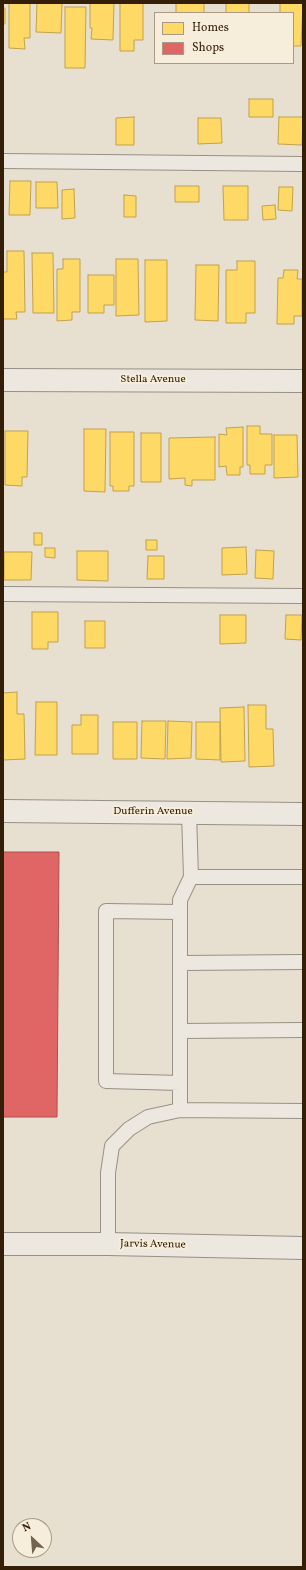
<!DOCTYPE html>
<style>
body{margin:0}
#map{position:relative;width:306px;height:1570px;overflow:hidden;background:#e7e0d0;font-family:Vollkorn,serif}
canvas{display:block}
.frame{position:absolute;inset:0;border:4px solid #341e07;pointer-events:none}
.legend{position:absolute;left:154px;top:12px;width:140px;height:52px;box-sizing:border-box;background:#f6edda;border:1px solid #a89a86;margin:0;padding:5px 7px;list-style:none;font-size:12px;color:#341e07}
.legend li{display:flex;align-items:center;gap:8px;height:20px}
.legend b{width:20px;border:1px solid #a89a86}
.north{position:absolute;left:12px;top:1518px;width:40px;height:40px;box-sizing:border-box;background:#f6edda;border:1px solid #a89a86;border-radius:50%;rotate:334deg;font-size:11px;font-weight:700;line-height:16px;text-align:center;color:#341e07}
.north::after{content:'';display:block;margin:auto;width:14px;height:18px;background:#73624d;clip-path:polygon(50% 0,100% 100%,50% 72%,0 100%)}
</style>
<div id="map">
<canvas width="306" height="1570"></canvas>
<div class="frame"></div>
<ul class="legend">
<li><b style="height:11px;background:#ffd966"></b>Homes</li>
<li><b style="height:11px;background:#e06666"></b>Shops</li>
</ul>
<div class="north">N</div>
</div>
<script>
const g = document.querySelector('canvas').getContext('2d');
g.lineJoin = 'round';
function fillPath(path, color) { g.fillStyle = color; g.fill(path, 'evenodd'); }
const shape = rows => new Path2D(rows.map(r => 'M' + r).join(''));
function trace(path, color, width, dash) { g.strokeStyle = color; g.lineWidth = width; g.lineCap = dash ? 'butt' : 'round'; g.setLineDash(dash || []); g.stroke(path); }
function drawText(font, color, halo, rows, align = 'center') {
  g.font = font + ' Vollkorn,serif'; g.lineWidth = 4; g.setLineDash([]); g.textBaseline = 'middle'; g.strokeStyle = halo; g.fillStyle = color; for (const [text, x, y, turn = 0] of rows) {
    g.save(); g.translate(x, y); g.rotate((+turn || 0) * Math.PI / 180); g.textAlign = isNaN(turn) ? turn : align; if (halo) g.strokeText(text, 0, 0); g.fillText(text, 0, 0); g.restore();
  }
}
const homes = shape([
 [9,3,30,3,30,38,24,38,25,49,9,48,9,3],
 [37,3,62,3,61,33,36,32,37,3],
 [90,3,114,3,113,40,91,39,92,28,90,28,90,3],
 [120,3,143,3,143,40,134,40,134,51,120,51,120,3],
 [176,3,204,3,204,13,176,13,176,3],
 [226,3,249,3,249,13,226,13,226,3],
 [280,3,303,3,301,46,293,46,293,13,280,13,280,3],
 [65,7,86,7,85,68,65,68,65,7],
 [3,8,5,8,5,24,3,24,3,8],
 [249,99,273,99,273,117,249,117,249,99],
 [134,117,134,145,116,145,116,118,134,117],
 [279,117,303,117,302,145,278,144,279,117],
 [198,118,221,118,222,143,198,144,198,118],
 [10,181,31,181,30,215,9,215,10,181],
 [36,182,57,182,58,208,36,208,36,182],
 [175,186,199,186,199,202,175,202,175,186],
 [223,186,248,186,248,220,224,220,223,186],
 [279,187,293,187,292,211,278,210,279,187],
 [74,189,75,218,62,219,62,190,74,189],
 [124,195,136,196,136,217,124,217,124,195],
 [275,205,276,219,263,220,262,206,275,205],
 [7,251,24,251,25,312,16,312,17,319,3,319,3,272,7,272,7,251],
 [32,253,53,253,54,313,33,313,32,253],
 [63,259,80,259,80,312,72,312,72,320,57,321,57,269,63,269,63,259],
 [116,259,138,259,139,315,116,316,116,259],
 [145,260,167,260,167,321,145,322,145,260],
 [237,261,255,261,255,313,246,313,246,323,226,323,226,270,237,270,237,261],
 [196,265,219,265,218,321,195,320,196,265],
 [284,270,298,270,297,279,302,279,302,316,294,316,294,324,277,324,278,278,283,278,284,270],
 [88,275,114,275,114,305,104,305,104,313,88,313,88,275],
 [247,426,260,426,260,434,272,434,272,465,265,465,265,474,250,474,250,465,247,465,247,426],
 [243,427,243,467,240,467,240,475,227,475,226,466,219,467,219,434,227,435,226,428,243,427],
 [84,429,106,429,105,492,84,491,84,429],
 [5,431,28,431,27,477,22,477,22,486,5,485,5,431],
 [110,432,134,432,134,486,129,486,129,491,113,491,113,486,110,486,110,432],
 [141,433,161,433,161,482,141,482,141,433],
 [274,435,297,435,298,477,274,478,274,435],
 [215,437,215,480,192,480,192,486,185,485,185,478,169,479,169,438,215,437],
 [34,533,42,533,42,545,34,545,34,533],
 [146,540,157,540,157,550,146,550,146,540],
 [246,547,247,574,222,575,222,548,246,547],
 [45,548,55,548,55,558,45,557,45,548],
 [256,550,274,551,273,579,255,578,256,550],
 [77,551,108,551,108,581,77,580,77,551],
 [4,552,32,552,31,580,4,580,4,552],
 [148,556,164,556,164,579,147,579,148,556],
 [32,612,58,612,58,642,48,642,48,649,32,649,32,612],
 [220,615,246,615,246,643,220,644,220,615],
 [286,615,302,615,301,640,285,639,286,615],
 [85,621,105,621,105,648,85,648,85,621],
 [17,692,17,714,24,714,25,759,3,760,3,693,17,692],
 [36,702,57,702,57,755,35,755,36,702],
 [248,705,266,705,266,729,273,729,274,766,249,767,248,705],
 [244,707,245,761,221,762,220,708,244,707],
 [81,715,98,715,98,754,72,754,72,725,81,725,81,715],
 [142,721,166,721,165,759,141,758,142,721],
 [168,721,192,722,191,758,167,759,168,721],
 [113,722,137,722,137,759,113,759,113,722],
 [196,722,220,722,220,760,196,759,196,722]
]);
const shops = shape([
 [3,852,59,852,57,1117,3,1117,3,852]
]);
const lane = shape([
 [3,161,303,164],
 [3,594,303,596],
 [191,877,303,877],
 [180,963,303,962],
 [180,1031,303,1030],
 [180,1083,106,1081,106,911,180,912],
 [180,1110,303,1111],
 [108,1244,108,1173,112,1146,129,1129,148,1117,180,1110,180,900,191,877,189,813]
]);
const street = shape([
 [3,380,303,381],
 [3,811,303,814],
 [3,1244,108,1244,303,1248]
]);
const streetNames = [
 ["Stella Avenue",153,380],
 ["Dufferin Avenue",153,812],
 ["Jarvis Avenue",153,1245,1]
];
fillPath(homes, '#ffd966');
trace(homes, '#c2a14a', 1);
fillPath(shops, '#e06666');
trace(shops, '#ac504a', 1);
trace(lane, '#979084', 16);
trace(street, '#979084', 24);
trace(lane, '#ece8e0', 14);
trace(street, '#ece8e0', 22);
drawText('11px', '#341e07', '#f6edda', streetNames);
</script>
